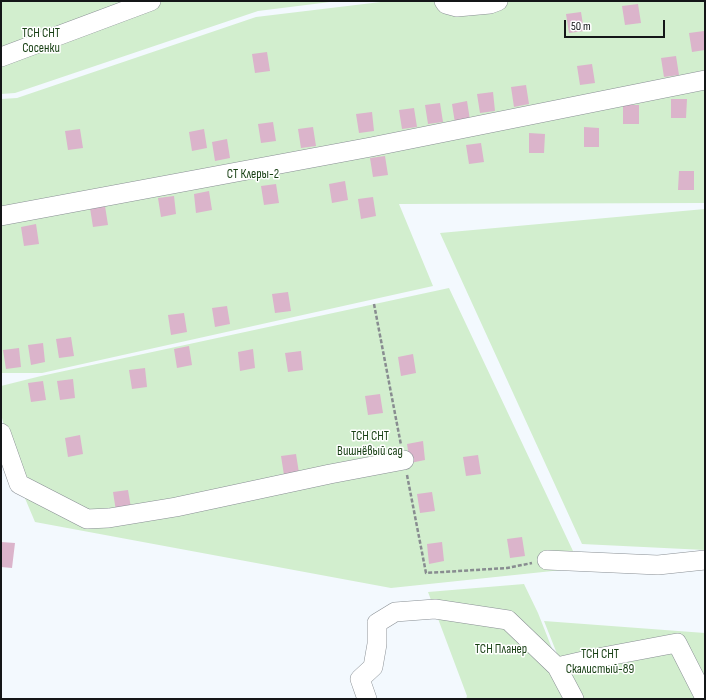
<!DOCTYPE html>
<meta charset="utf-8">
<style>
body{margin:0}
#map{position:relative;width:706px;height:700px;overflow:hidden;background:#f3f9fe;font-family:"Sofia Sans Condensed",sans-serif}
canvas{display:block}
.frame{position:absolute;inset:0;border:2px solid #141618;pointer-events:none}
.scale{position:absolute;left:564px;top:20px;width:101px;height:18px;box-sizing:border-box;border:2px solid #141618;border-top:0;padding-left:5px;font-size:12px;line-height:14px;white-space:nowrap;color:#141618;-webkit-text-stroke:3px #fff;paint-order:stroke}
</style>
<div id="map">
<canvas width="706" height="700"></canvas>
<div class="frame"></div>
<div class="scale">50 m</div>
</div>
<script>
const g = document.querySelector('canvas').getContext('2d');
g.lineJoin = 'round';
function fillPath(path, color) { g.fillStyle = color; g.fill(path, 'evenodd'); }
const shape = rows => new Path2D(rows.map(r => 'M' + r).join(''));
function trace(path, color, width, dash) { g.strokeStyle = color; g.lineWidth = width; g.lineCap = dash ? 'butt' : 'round'; g.setLineDash(dash || []); g.stroke(path); }
function drawText(font, color, halo, rows, align = 'center') {
  g.font = font + ' "Sofia Sans Condensed",sans-serif'; g.lineWidth = 3; g.setLineDash([]); g.textBaseline = 'middle'; g.strokeStyle = halo; g.fillStyle = color; for (const [text, x, y, turn = 0] of rows) {
    g.save(); g.translate(x, y); g.rotate((+turn || 0) * Math.PI / 180); g.textAlign = isNaN(turn) ? turn : align; if (halo) g.strokeText(text, 0, 0); g.fillText(text, 0, 0); g.restore();
  }
}
const green = shape([
 [1,1,338,1,258,11,15,93,1,94],
 [389,1,705,1,705,203,399,204,433,286,42,373,1,373,1,99,17,98,256,17],
 [705,209,705,550,582,544,440,233],
 [449,288,581,568,391,588,35,522,19,484,1,414,1,386,41,376],
 [524,584,538,613,572,699,466,699,467,696,428,592],
 [544,621,705,633,705,699,575,699]
]);
const building = shape([
 [638,4,641,23,625,25,622,6],
 [581,12,584,31,569,33,566,14],
 [704,31,705,50,692,52,689,33],
 [267,52,270,71,255,73,252,54],
 [676,56,679,75,664,77,661,58],
 [592,64,595,83,580,85,577,66],
 [526,85,529,104,514,107,511,87],
 [493,92,495,111,480,113,477,94],
 [671,99,687,99,686,118,671,118],
 [467,101,470,120,455,123,452,104],
 [440,103,443,122,428,124,425,105],
 [623,105,639,105,639,124,623,124],
 [414,108,417,127,402,129,399,110],
 [372,112,374,131,359,133,356,114],
 [273,122,276,141,261,143,258,124],
 [313,127,316,146,301,148,298,129],
 [584,127,599,128,599,147,584,147],
 [80,129,83,148,68,150,65,131],
 [204,129,207,148,192,151,189,132],
 [529,133,545,134,544,153,529,153],
 [227,139,230,158,215,161,212,142],
 [481,143,484,162,469,164,466,145],
 [385,156,388,175,373,177,370,158],
 [679,171,694,171,694,190,678,190],
 [345,181,348,200,332,203,329,184],
 [276,184,279,203,264,205,261,186],
 [209,191,212,210,196,213,194,194],
 [174,196,176,214,161,217,158,198],
 [373,197,376,216,361,219,358,199],
 [105,206,108,225,93,227,90,208],
 [36,224,39,244,24,246,21,227],
 [288,292,291,311,275,313,272,294],
 [227,306,230,324,215,327,212,308],
 [184,313,187,332,171,335,168,315],
 [71,337,74,356,59,358,56,339],
 [43,343,45,362,31,365,28,345],
 [189,346,192,365,177,368,174,349],
 [19,348,21,367,6,369,3,350],
 [253,349,255,368,240,371,238,352],
 [301,351,303,370,288,372,285,353],
 [413,354,416,373,401,376,398,357],
 [145,368,147,387,132,389,129,370],
 [73,379,75,398,60,400,57,381],
 [43,381,46,400,31,402,28,383],
 [380,394,383,413,368,415,365,396],
 [80,435,83,454,68,457,65,438],
 [423,441,425,460,410,463,407,444],
 [296,454,299,473,284,475,281,456],
 [478,455,481,474,466,476,463,457],
 [128,490,131,508,116,511,113,492],
 [432,492,435,511,420,513,417,494],
 [522,537,525,556,510,558,507,539],
 [1,542,15,543,12,568,1,567],
 [442,542,444,561,429,564,427,544]
]);
const path = shape([
 [374,304,401,445],
 [407,475,426,573,507,568,532,563]
]);
const minor = shape([
 [444,1,446,4,457,7,490,4,498,1],
 [1,57,151,1],
 [1,216,371,147,705,80],
 [1,433,19,484,87,519,109,518,176,507,330,474,404,460],
 [547,560,658,565,705,560],
 [557,667,574,699],
 [367,699,360,679,373,667,377,644,377,623,395,612,435,609,508,620,557,667,592,659,677,643,705,698]
]);
const parkNames = [
 ["ТСН СНТ",41,34],
 ["Сосенки",41,49],
 ["СТ Клеры-2",253,175],
 ["ТСН СНТ",370,437],
 ["Вишнёвый сад",370,452],
 ["ТСН Планер",501,650],
 ["ТСН СНТ",600,655],
 ["Скалистый-89",600,670]
];
fillPath(green, '#d2eece');
fillPath(building, '#dbb4cb');
trace(minor, '#898f94', 20);
trace(path, '#888c90', 2.5, [4, 2]);
trace(minor, '#fff', 19);
drawText('13px', '#173f13', '#fff', parkNames);
</script>
